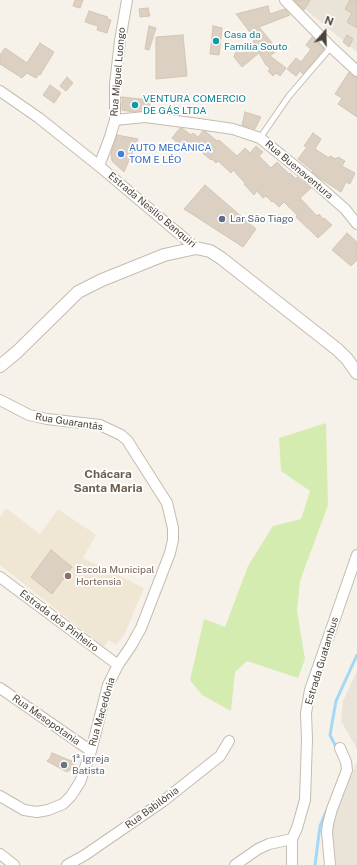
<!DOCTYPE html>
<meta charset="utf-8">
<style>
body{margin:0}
#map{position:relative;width:357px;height:865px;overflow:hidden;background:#f6f2ea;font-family:"Public Sans",sans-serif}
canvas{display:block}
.north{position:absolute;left:305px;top:12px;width:40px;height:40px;-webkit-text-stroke:3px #fff;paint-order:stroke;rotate:20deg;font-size:11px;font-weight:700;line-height:16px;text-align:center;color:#4b4237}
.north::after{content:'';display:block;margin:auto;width:14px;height:18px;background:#4b4237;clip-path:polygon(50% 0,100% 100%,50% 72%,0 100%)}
</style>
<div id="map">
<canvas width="357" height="865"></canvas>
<div class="north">N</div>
</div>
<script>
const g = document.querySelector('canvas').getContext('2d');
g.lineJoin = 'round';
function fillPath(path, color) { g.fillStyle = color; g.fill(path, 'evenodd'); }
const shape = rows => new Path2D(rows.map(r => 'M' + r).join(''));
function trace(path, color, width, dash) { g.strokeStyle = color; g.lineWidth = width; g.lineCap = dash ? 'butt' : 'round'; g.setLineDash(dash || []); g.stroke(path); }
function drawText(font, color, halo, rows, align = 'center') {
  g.font = font + ' "Public Sans",sans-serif'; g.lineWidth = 3.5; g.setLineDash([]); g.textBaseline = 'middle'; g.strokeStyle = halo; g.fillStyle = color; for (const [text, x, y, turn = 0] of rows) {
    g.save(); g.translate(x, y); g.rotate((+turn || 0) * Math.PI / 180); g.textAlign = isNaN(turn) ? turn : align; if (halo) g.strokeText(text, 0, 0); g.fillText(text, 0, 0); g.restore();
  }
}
const residential = shape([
 [294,0,357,0,357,52],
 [357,671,357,749,341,721,343,701],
 [357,762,357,865,333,865,331,826]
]);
const education = shape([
 [6,508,40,534,58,509,96,535,83,558,144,588,126,631,122,638,116,645,109,640,104,647,0,565,0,517]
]);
const green = shape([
 [326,423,328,505,300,581,297,611,305,659,298,678,247,661,235,672,231,711,202,695,190,680,204,619,225,627,248,566,273,526,301,519,310,491,281,471,279,438]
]);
const stream = shape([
 [337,749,330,735,336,701,357,655],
 [315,865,320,826,328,807]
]);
const building = shape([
 [75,0,83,0,80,8,73,6,75,0],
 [294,0,310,0,304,10,294,0],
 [350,0,357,0,357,28,347,22,352,13,345,9,350,0],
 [268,6,270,14,285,9,290,15,259,27,278,50,270,56,286,68,280,76,276,73,273,76,268,71,270,68,266,65,259,53,242,67,234,57,236,51,254,41,249,31,236,14,268,6],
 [148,8,150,16,140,17,139,9,148,8],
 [89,11,108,17,107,19,111,20,107,33,97,30,98,26,85,22,89,11],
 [149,26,156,28,149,50,145,49,149,26],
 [213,26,222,28,219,55,210,54,213,26],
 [183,35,187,76,156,79,156,37,183,35],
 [347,35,353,39,349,47,343,42,347,35],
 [312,37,324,49,303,74,300,71,296,76,287,69,296,58,301,62,311,49,306,45,312,37],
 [40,43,54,52,40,75,39,74,36,78,27,73,22,78,0,64,0,55,5,48,27,63,40,43],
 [349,72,357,78,357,117,338,104,342,98,335,94,349,72],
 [67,77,73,83,66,91,60,86,67,77],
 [50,85,61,93,54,103,43,95,50,85],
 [122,97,149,100,151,111,133,112,122,110,122,97],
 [245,112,261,117,255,129,242,125,245,112],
 [180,128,183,129,191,135,193,133,198,137,203,131,205,131,217,141,219,140,237,156,245,148,250,153,256,146,263,152,259,156,271,168,277,162,289,174,290,173,296,179,297,177,311,188,300,198,317,216,319,214,323,219,324,218,332,225,318,238,296,217,297,215,284,202,279,207,273,201,272,202,266,196,263,198,257,191,254,195,244,184,245,183,233,170,231,173,218,161,216,163,212,159,211,160,198,149,195,153,187,146,185,149,172,138,180,128],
 [313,133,321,139,315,149,329,158,330,156,336,159,338,157,345,161,342,166,355,173,350,184,346,182,341,192,318,177,312,172,313,171,298,159,307,147,304,146,313,133],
 [117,135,138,139,124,172,112,161,111,154,117,135],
 [205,185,256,229,243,247,184,209,205,185],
 [347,233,357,242,357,260,351,266,332,250,347,233],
 [51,550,72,567,52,594,31,577,51,550],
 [52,753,74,762,73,768,67,772,47,761,50,758,52,753]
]);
const service = shape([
 [260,138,289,96,331,47]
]);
const minor = shape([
 [285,0,331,47,357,71],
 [0,91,39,118,99,166,196,248],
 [115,120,145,117,199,124,233,129,260,138,312,180,345,209,357,224],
 [99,166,110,137,115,120,115,84,120,41,127,0],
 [0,400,29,415,47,419,100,425,121,435,127,440,167,503,173,528,173,540,170,553,141,628,131,646,118,665,108,685,91,751,80,782,71,796,63,804,48,810,37,812,24,810,0,796],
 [0,577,118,665],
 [0,688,91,751],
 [0,854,14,865],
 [67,865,85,855,162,802,220,756,229,741],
 [235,865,258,849,269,844,292,839],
 [292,865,292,839,297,828,305,800,307,739,306,713,310,690,357,555],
 [330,865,327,832,328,824,332,809,347,770,346,762,340,748]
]);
const tertiary = shape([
 [0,366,17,352,78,292,102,280,164,255,196,248,210,251,221,258,338,350,347,359,357,373]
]);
const markers = [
 [216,41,4,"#0f9aa8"],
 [135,105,4,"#0f9aa8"],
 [121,154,4,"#3f7fe0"],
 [222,219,4,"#5c6f8a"],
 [68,576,4,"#8d6e63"],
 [64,765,4,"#6b7280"]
];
const cultureNames = [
 ["Casa da",224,35],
 ["Familia Souto",224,47],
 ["VENTURA COMERCIO",143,99],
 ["DE GÁS LTDA",143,111]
];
const streetNames = [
 ["Rua Miguel Luongo",118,72,-85],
 ["Rua Buenaventura",299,170,40],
 ["Estrada Nesilio Banquiri",152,210,40],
 ["Rua Guarantãs",69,422,9],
 ["Estrada dos Pinheiro",59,621,37],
 ["Estrada Guatambus",322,661,-73],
 ["Rua Macedônia",102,712,-74],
 ["Rua Mesopotania",46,720,35],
 ["Rua Babilônia",152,808,-36]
];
const shopNames = [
 ["AUTO MECÂNICA",129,148],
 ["TOM E LÉO",129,160]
];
const serviceNames = [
 ["Lar São Tiago",230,219]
];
const educationNames = [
 ["Escola Municipal",76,570],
 ["Hortensia",76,582]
];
const worshipNames = [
 ["1ª Igreja",72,759],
 ["Batista",72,771]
];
const quarterNames = [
 ["Chácara",108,474],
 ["Santa Maria",108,488]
];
fillPath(residential, '#eae4d8');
fillPath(education, '#f0e6d4');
fillPath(green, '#d5ecb1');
trace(stream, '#a4d8f5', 3);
fillPath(building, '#dbd0c2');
trace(building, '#d4c5b2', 1);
trace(service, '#c5bcaf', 7);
trace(minor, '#c5bcaf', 12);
trace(tertiary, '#c5bcaf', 14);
trace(service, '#fff', 5);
trace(minor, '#fff', 10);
trace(tertiary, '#fff', 12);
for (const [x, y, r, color] of markers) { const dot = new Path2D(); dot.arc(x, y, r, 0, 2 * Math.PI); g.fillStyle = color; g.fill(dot); trace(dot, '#fff', 1.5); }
drawText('10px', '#0d838f', '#fff', cultureNames, 'left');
drawText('10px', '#4b4237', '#fff', streetNames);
drawText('10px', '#366cbe', '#fff', shopNames, 'left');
drawText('10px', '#4e5e75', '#fff', serviceNames, 'left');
drawText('10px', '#785e54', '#fff', educationNames, 'left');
drawText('10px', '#5b616d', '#fff', worshipNames, 'left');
drawText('bold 12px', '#6e604e', '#fff', quarterNames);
</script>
